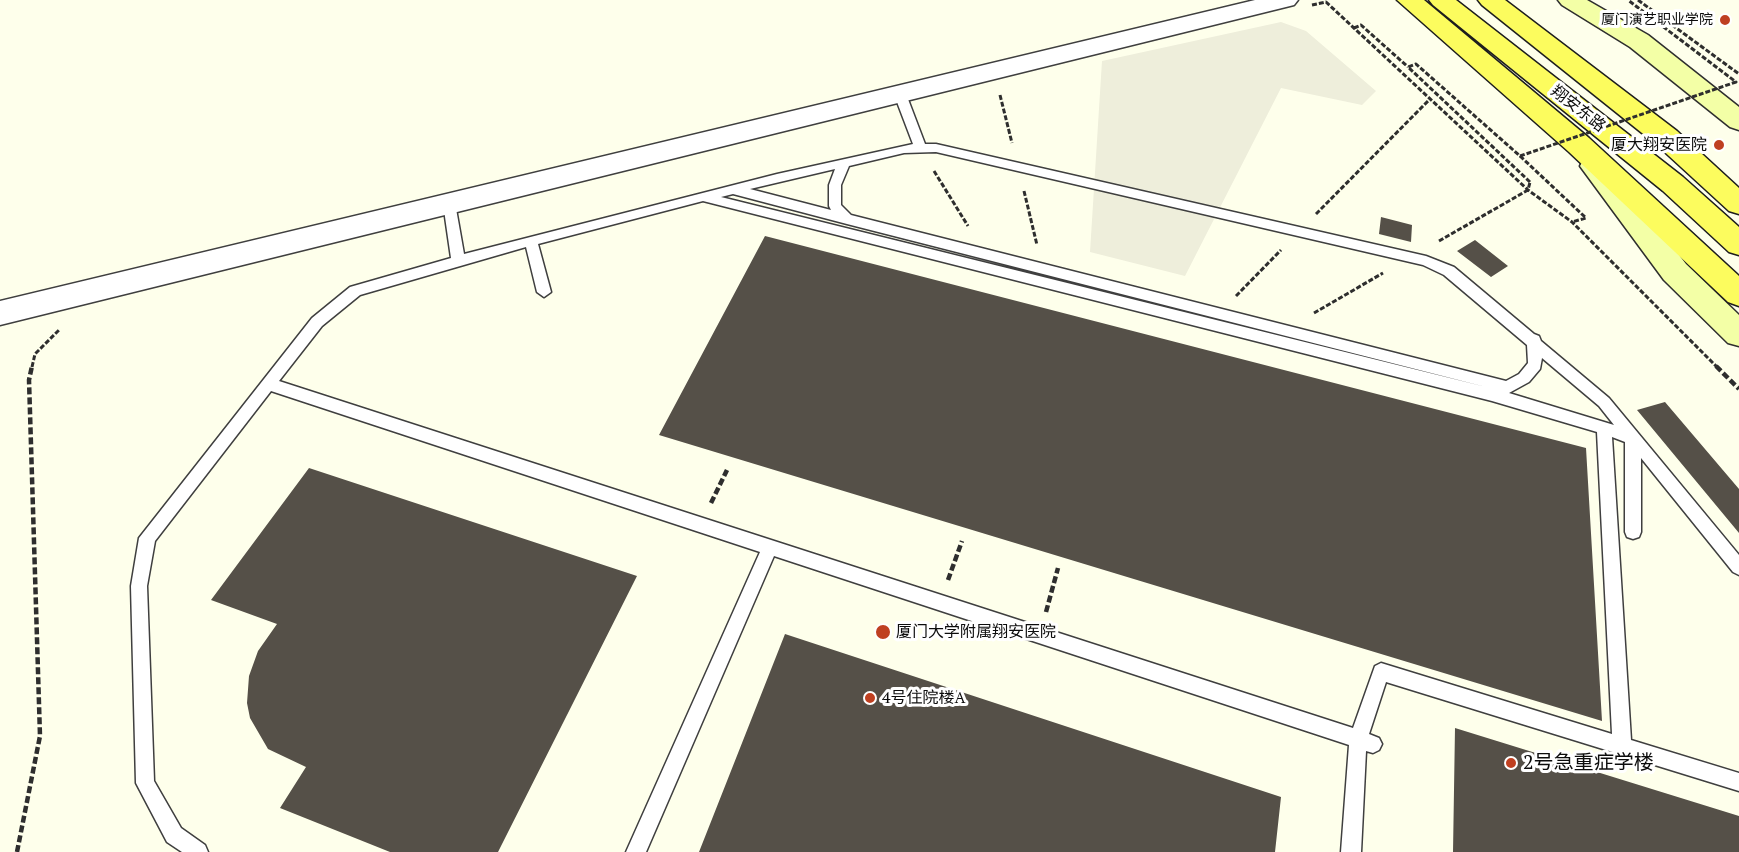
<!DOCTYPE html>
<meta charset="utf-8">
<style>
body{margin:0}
canvas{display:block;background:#feffeb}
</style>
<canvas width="1739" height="852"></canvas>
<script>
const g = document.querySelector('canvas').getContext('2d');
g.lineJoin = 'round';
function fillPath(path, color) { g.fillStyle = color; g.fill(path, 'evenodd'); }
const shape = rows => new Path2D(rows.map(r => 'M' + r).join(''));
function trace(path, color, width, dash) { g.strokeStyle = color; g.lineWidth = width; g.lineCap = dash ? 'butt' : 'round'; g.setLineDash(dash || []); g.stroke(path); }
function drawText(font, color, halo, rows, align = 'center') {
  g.font = font + ' "PT Serif","Noto Sans SC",serif'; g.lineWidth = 6; g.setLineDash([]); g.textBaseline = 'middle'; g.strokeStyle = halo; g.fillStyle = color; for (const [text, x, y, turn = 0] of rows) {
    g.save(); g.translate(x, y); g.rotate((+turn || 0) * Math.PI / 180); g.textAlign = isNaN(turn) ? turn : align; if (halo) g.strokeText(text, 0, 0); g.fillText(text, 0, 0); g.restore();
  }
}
const plaza = shape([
 [1281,22,1306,31,1376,91,1362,105,1281,88,1185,276,1090,252,1102,61]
]);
const building = shape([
 [1381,217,1412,225,1411,242,1379,234],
 [765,236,1586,448,1602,721,659,435],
 [1475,240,1508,266,1491,277,1457,251],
 [1665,402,1739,489,1739,533,1637,410],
 [309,468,637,576,498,852,390,852,280,808,306,767,268,749,250,718,247,703,249,676,258,651,277,624,211,600],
 [785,634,1281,797,1275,852,699,852],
 [1455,728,1739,816,1739,852,1453,852]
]);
const pathFar1 = shape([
 [1638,0,1739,74],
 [1312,5,1326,2,1528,190,1572,222,1717,367],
 [1354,28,1361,25,1408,67],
 [1000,95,1012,143],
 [1520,156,1586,218,1572,222],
 [934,171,968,226],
 [1024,191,1037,245],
 [1316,214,1430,99],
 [1439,241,1528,190,1530,182],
 [1236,296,1281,250],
 [1314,313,1383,273],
 [32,367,35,354,59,330]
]);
const path = shape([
 [1716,366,1739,389],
 [711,503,727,470],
 [948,580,962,541],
 [1046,612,1058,568],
 [17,852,40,736,29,380,32,366]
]);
const service = shape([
 [900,90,906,94,925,144,936,144,1426,256,1454,267,1534,334,1539,336,1541,341,1609,398,1739,555,1739,575,1733,572,1641,458,1641,532,1639,537,1633,539,1627,537,1625,532,1625,442,1612,437,1631,740,1739,773,1739,791,1386,682,1369,734,1379,738,1382,744,1379,750,1373,753,1366,751,1361,852,1341,852,1349,745,774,556,646,852,626,852,760,552,271,391,155,541,147,586,154,781,181,828,205,845,208,852,182,852,167,842,136,783,131,586,139,538,312,318,350,287,451,258,443,203,444,200,449,198,455,203,464,254,777,174,913,144,894,94,900,90],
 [936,152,1423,265,1444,275,1527,345,1528,363,1519,374,1506,381,851,215,841,205,841,185,849,166,904,153,936,152],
 [835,169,829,185,829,206,831,210,750,189,835,169],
 [733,194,847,224,1486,387,721,197,733,194],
 [703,201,1492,401,1597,432,1612,734,1381,663,1375,666,1353,728,279,381,322,326,360,295,526,247,537,292,544,297,551,292,538,244,703,201],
 [1542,358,1599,406,1614,425,1509,393,1529,382,1540,369,1542,358]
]);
const tertiary = shape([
 [1255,0,1298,0,1294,5,1286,7,0,325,0,301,1255,0]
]);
const secondary = shape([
 [1558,0,1587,0,1648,35,1739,107,1739,130,1730,127,1630,47,1562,5,1558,0],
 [1594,156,1604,159,1686,264,1739,315,1739,346,1728,343,1664,280,1580,166,1584,159,1594,156]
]);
const primary = shape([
 [1397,0,1424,0,1589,138,1739,276,1739,306,1728,302,1569,152,1397,0],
 [1429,0,1456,0,1683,177,1739,227,1739,255,1729,252,1663,191,1433,5,1429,0],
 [1478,0,1505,0,1677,131,1739,188,1739,214,1729,211,1657,145,1482,5,1478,0]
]);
const pathBridge = shape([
 [1530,182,1408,67,1416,64,1520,156,1736,82,1628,0]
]);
const markers = [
 [1725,20,6,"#bf4021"],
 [1719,145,6,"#bf4021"],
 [883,632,8,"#bf4021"],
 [870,698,6,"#bf4021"],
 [1511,763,6,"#bf4021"]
];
const farPoinames = [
 ["厦门演艺职业学院",1713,20]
];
const streetNames = [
 ["翔安东路",1578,109,38]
];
const poiNames = [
 ["厦大翔安医院",1707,145,"right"],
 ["厦门大学附属翔安医院",896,632],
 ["4号住院楼A",882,698]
];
const nearPoinames = [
 ["2号急重症学楼",1523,763]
];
fillPath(plaza, '#eeeedb');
fillPath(building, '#555048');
trace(service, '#3f3f3f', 3);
trace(tertiary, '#3f3f3f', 3);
trace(secondary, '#2e2e2e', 3);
trace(primary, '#1d1d1d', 3);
trace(pathFar1, '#2e2e2e', 3, [5, 2]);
trace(path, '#2e2e2e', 4.5, [7, 3]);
fillPath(service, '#fff');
fillPath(tertiary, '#fff');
fillPath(secondary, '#f3ffa6');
fillPath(primary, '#fcfc5e');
trace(pathBridge, '#2e2e2e', 3, [5, 2]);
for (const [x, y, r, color] of markers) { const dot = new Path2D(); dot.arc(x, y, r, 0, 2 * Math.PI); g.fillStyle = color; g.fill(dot); trace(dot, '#fff', 2); }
drawText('14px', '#0c0c0c', '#fff', farPoinames, 'right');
drawText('16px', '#0c0c0c', '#fff', streetNames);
drawText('16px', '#0c0c0c', '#fff', poiNames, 'left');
drawText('20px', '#0c0c0c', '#fff', nearPoinames, 'left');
</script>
